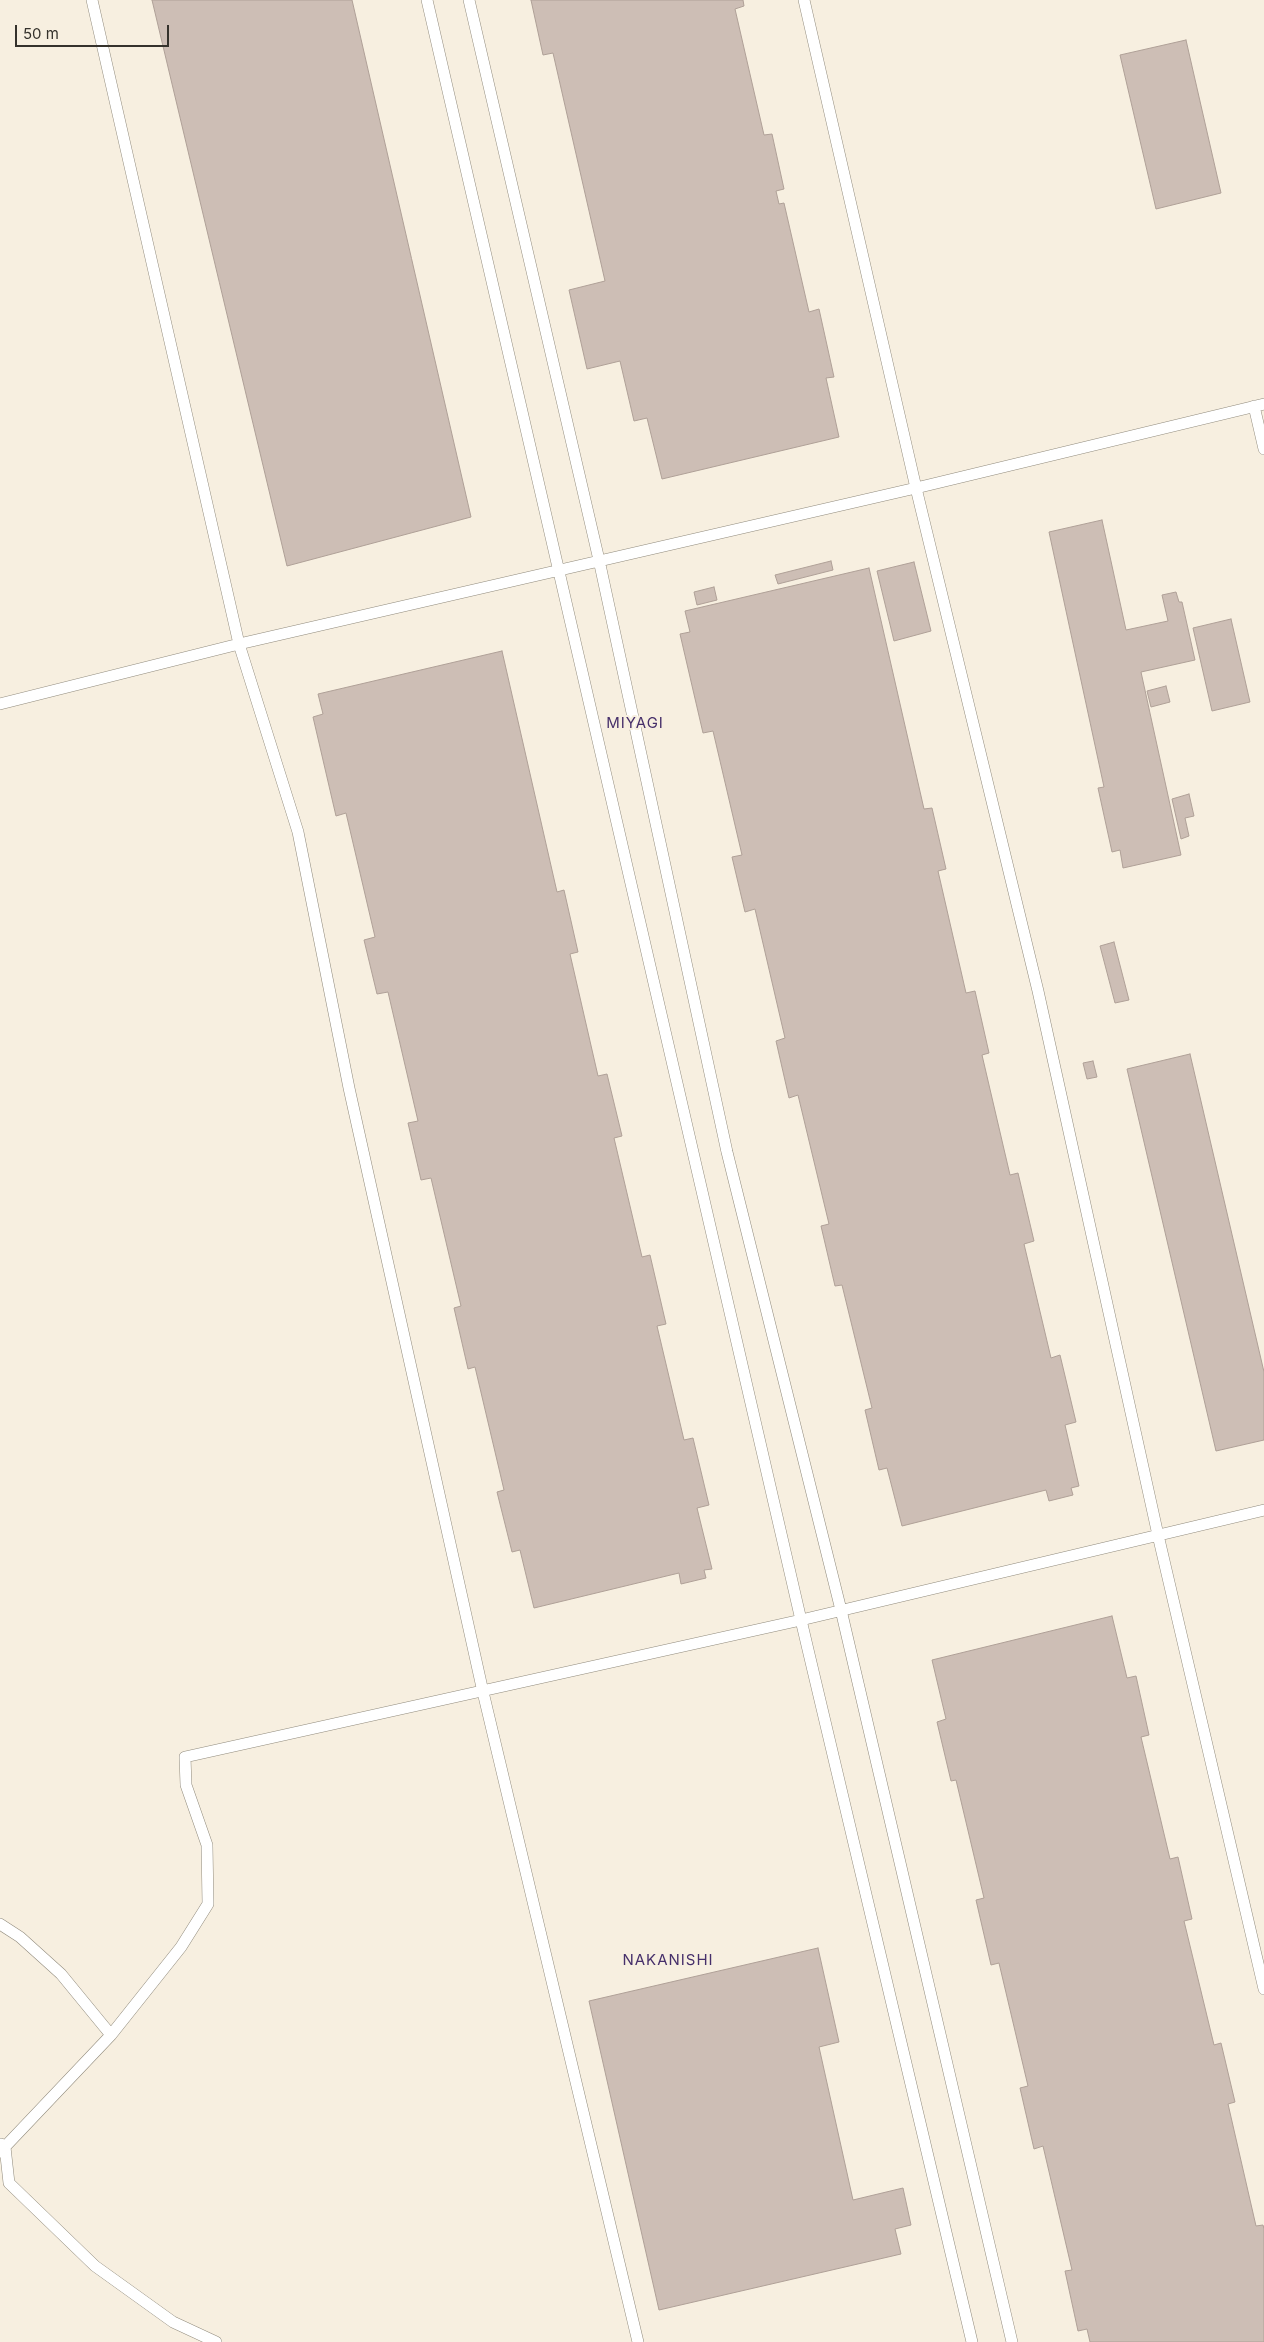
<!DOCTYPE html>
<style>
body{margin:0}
#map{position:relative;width:1264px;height:2342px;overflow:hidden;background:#f7efe0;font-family:Inter,sans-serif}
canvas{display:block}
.scale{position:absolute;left:15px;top:25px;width:154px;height:22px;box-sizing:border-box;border:2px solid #35322c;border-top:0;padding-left:6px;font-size:15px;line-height:18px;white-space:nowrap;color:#35322c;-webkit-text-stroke:4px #f7efe0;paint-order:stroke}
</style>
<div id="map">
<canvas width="1264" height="2342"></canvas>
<div class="scale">50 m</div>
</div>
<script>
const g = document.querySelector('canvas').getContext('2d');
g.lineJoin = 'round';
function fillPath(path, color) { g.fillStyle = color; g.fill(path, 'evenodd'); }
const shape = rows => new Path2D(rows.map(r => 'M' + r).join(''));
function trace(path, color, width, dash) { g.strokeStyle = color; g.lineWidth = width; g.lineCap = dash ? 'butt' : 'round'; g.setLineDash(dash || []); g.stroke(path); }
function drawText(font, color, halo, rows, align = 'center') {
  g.font = font + ' Inter,sans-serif'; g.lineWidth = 4; g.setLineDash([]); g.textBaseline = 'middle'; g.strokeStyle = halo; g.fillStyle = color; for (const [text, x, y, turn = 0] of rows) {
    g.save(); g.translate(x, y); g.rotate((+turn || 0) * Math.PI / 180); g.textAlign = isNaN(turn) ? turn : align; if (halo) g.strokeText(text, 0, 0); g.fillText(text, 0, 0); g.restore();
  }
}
const building = shape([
 [152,0,352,0,471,517,287,566,152,0],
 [531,0,743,0,744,6,735,9,764,135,772,134,784,189,776,191,779,204,784,203,809,312,819,309,834,377,826,378,839,437,662,479,647,418,634,421,620,361,587,369,569,290,605,281,553,53,543,55,531,0],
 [1186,40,1221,193,1156,209,1120,55,1186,40],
 [1102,520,1126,630,1168,621,1162,595,1176,592,1179,602,1182,602,1195,660,1141,672,1181,855,1123,868,1120,850,1112,852,1098,788,1104,787,1049,532,1102,520],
 [831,561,833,570,778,584,775,575,831,561],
 [914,562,931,631,894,641,877,571,914,562],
 [869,568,924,809,932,808,946,869,938,871,966,993,975,991,989,1053,982,1055,1010,1175,1018,1173,1034,1241,1024,1244,1051,1358,1060,1355,1076,1422,1065,1425,1079,1486,1071,1488,1073,1495,1049,1501,1046,1490,902,1526,887,1468,879,1470,865,1410,872,1408,842,1285,835,1286,821,1226,829,1224,798,1095,789,1098,776,1041,785,1038,755,909,745,912,732,857,742,855,713,731,703,733,680,634,690,632,685,611,869,568],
 [714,587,717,600,697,605,694,592,714,587],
 [1231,619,1250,702,1212,711,1193,628,1231,619],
 [502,651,557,892,564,890,578,952,570,954,598,1076,607,1074,622,1136,614,1138,642,1257,650,1255,666,1324,657,1326,684,1440,693,1438,709,1505,697,1508,712,1569,704,1570,706,1578,681,1584,679,1573,534,1608,520,1550,512,1552,497,1492,504,1490,475,1367,468,1369,454,1308,461,1306,431,1178,421,1180,408,1123,418,1121,388,992,377,994,364,940,375,937,346,813,336,816,313,717,323,714,318,694,502,651],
 [1166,686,1170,702,1151,707,1147,691,1166,686],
 [1189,794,1194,816,1185,818,1189,836,1181,839,1172,799,1189,794],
 [1114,942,1129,1000,1115,1003,1100,946,1114,942],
 [1190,1054,1264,1372,1264,1440,1216,1451,1127,1069,1190,1054],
 [1093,1061,1097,1077,1087,1079,1083,1063,1093,1061],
 [1112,1616,1127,1678,1136,1676,1149,1735,1141,1737,1170,1859,1178,1857,1192,1919,1184,1921,1214,2045,1221,2043,1235,2102,1228,2104,1256,2226,1263,2225,1264,2229,1264,2342,1090,2342,1087,2329,1078,2331,1065,2271,1072,2270,1043,2146,1034,2149,1020,2088,1028,2086,999,1963,991,1965,976,1900,984,1898,956,1780,951,1781,937,1722,946,1719,932,1660,1112,1616],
 [818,1948,839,2042,819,2047,853,2200,903,2188,911,2225,895,2229,901,2254,659,2310,589,2001,818,1948]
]);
const lane = shape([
 [92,0,239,644,298,832,349,1088,483,1692,638,2342],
 [427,0,801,1620,972,2342],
 [469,0,599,560,727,1152,841,1610,1012,2342],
 [804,0,916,488,1038,991,1158,1535,1264,1989],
 [1254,406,1264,449],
 [0,704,239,644,916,488,1264,404],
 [0,1924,20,1937,61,1974,111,2035],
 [1,2144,5,2147,9,2183,95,2266,173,2322,216,2342],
 [0,2152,111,2035,181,1947,208,1904,207,1845,186,1785,185,1757,801,1620,1264,1510]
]);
const quarterNames = [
 ["MIYAGI",635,723],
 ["NAKANISHI",668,1960]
];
fillPath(building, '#cdbeb5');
trace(building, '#afa097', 1);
trace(lane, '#918b7d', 12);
trace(lane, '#fff', 11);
g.letterSpacing = '1px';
drawText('15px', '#462f6a', '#f7efe0', quarterNames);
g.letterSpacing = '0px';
</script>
